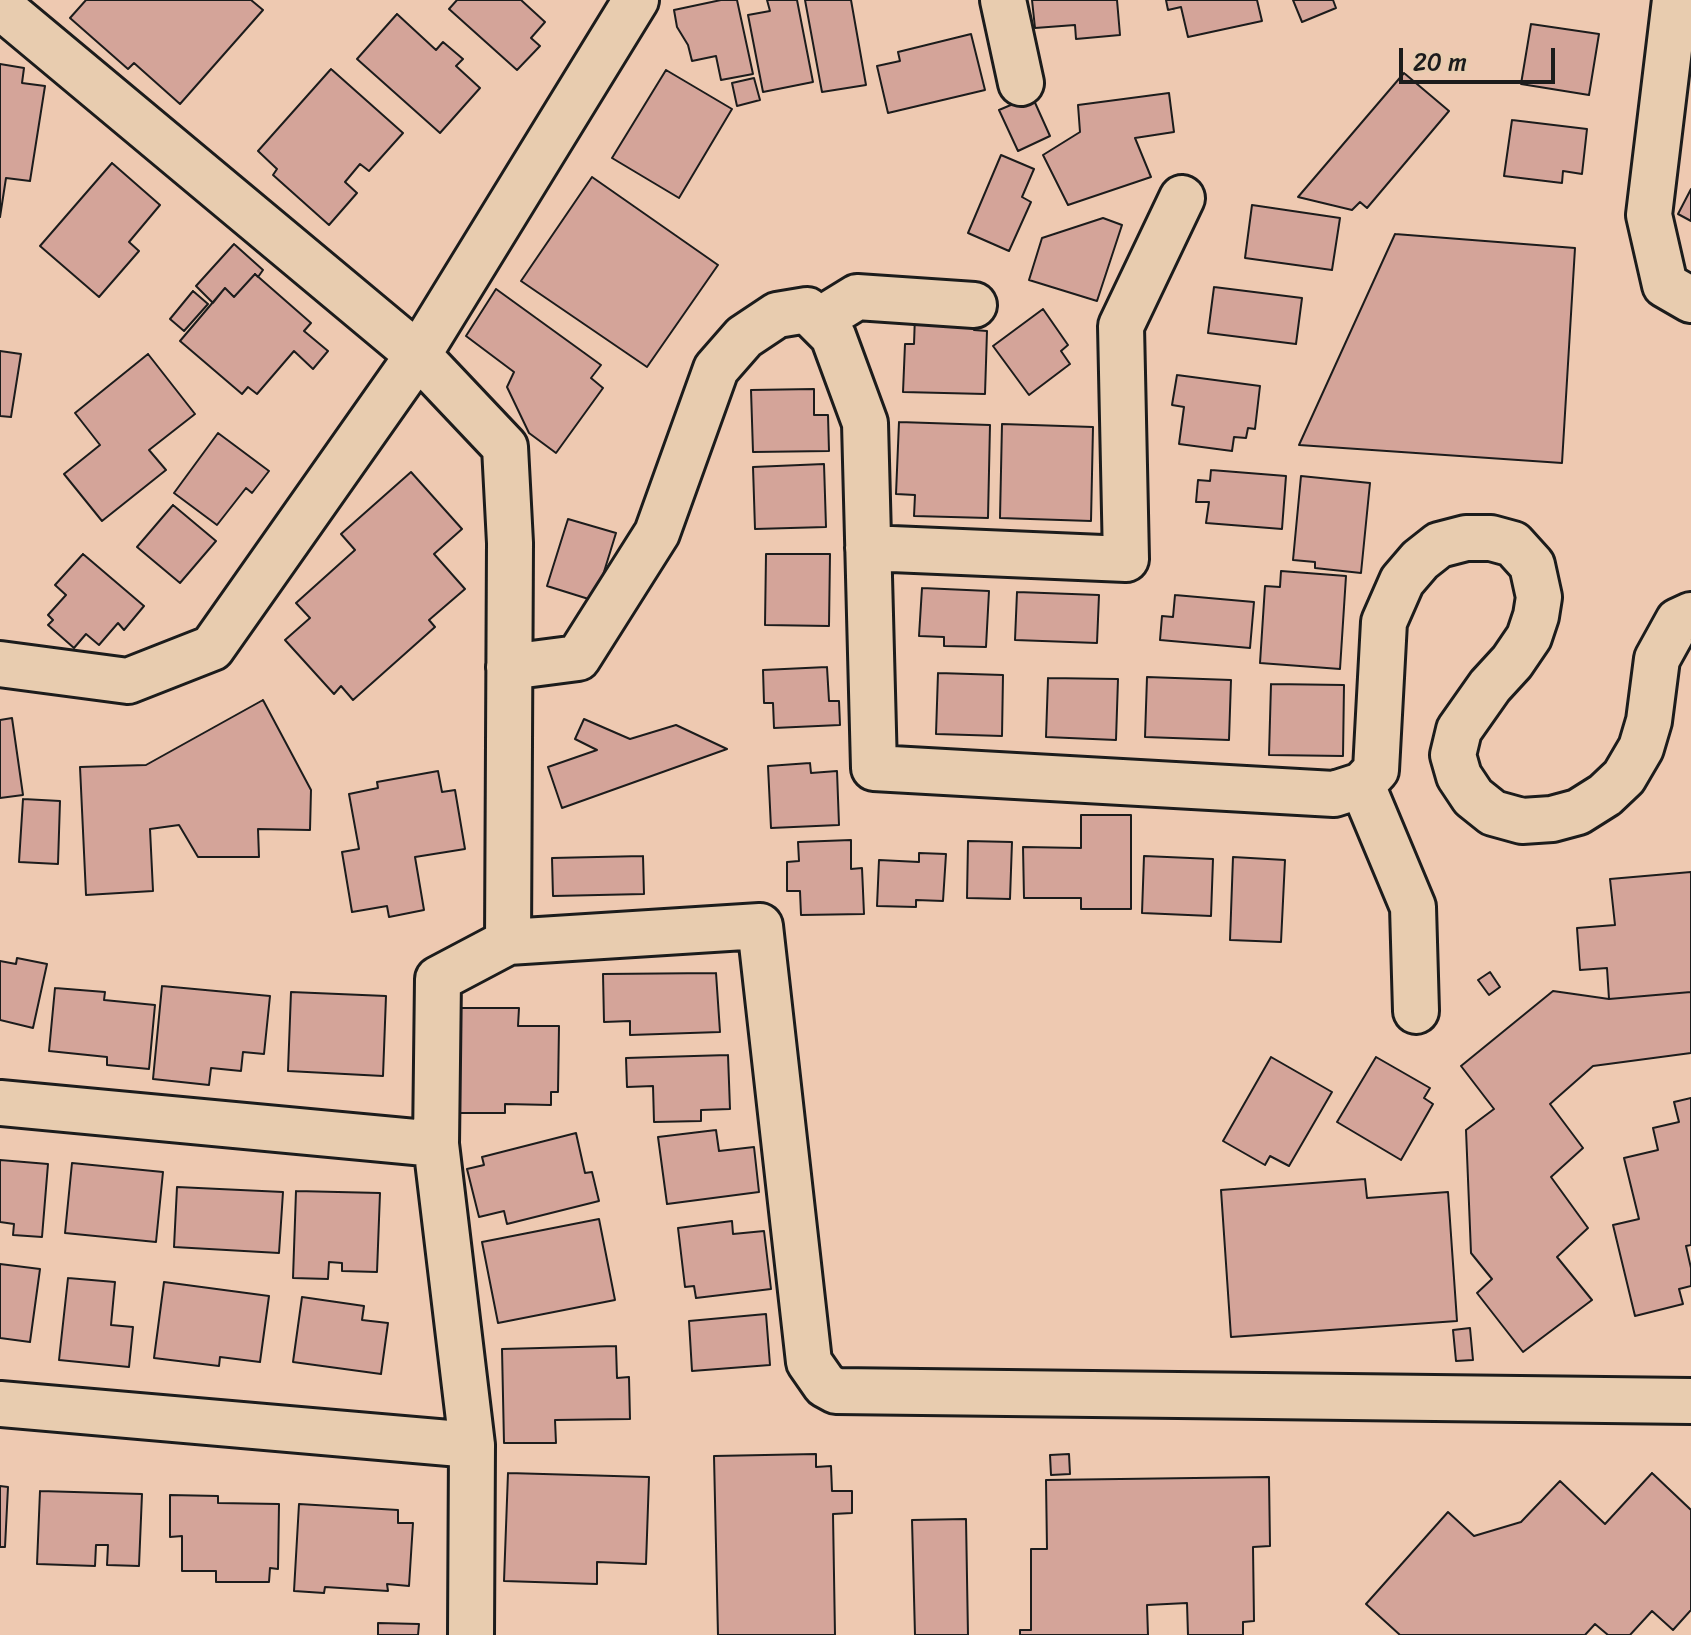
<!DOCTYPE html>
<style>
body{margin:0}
#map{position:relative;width:1691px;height:1635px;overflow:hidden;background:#eec9b1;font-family:Sriracha,sans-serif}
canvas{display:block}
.scale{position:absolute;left:1399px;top:48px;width:156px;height:36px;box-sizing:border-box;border:4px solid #1c1c1c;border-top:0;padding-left:10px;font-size:24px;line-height:28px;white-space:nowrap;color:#1c1c1c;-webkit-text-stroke:6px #e8ccaf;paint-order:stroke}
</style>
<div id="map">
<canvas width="1691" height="1635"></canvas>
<div class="scale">20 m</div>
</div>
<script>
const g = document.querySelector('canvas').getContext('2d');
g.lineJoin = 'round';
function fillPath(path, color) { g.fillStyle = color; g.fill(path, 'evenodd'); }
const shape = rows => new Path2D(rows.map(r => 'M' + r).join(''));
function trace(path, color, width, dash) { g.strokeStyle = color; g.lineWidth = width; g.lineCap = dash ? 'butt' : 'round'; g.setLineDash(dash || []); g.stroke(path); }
const building = shape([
 [86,0,251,0,263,10,180,104,134,63,128,69,70,18,86,0],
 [457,0,521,0,545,22,531,38,540,46,517,70,449,9,457,0],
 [721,0,737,0,753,74,721,80,716,56,692,61,688,45,677,27,674,10,721,0],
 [767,0,797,0,813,82,763,92,748,15,770,11,767,0],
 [805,0,851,0,866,85,822,92,805,0],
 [1032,0,1117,0,1120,35,1076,39,1075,25,1035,28,1032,0],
 [1166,0,1257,0,1262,21,1188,37,1181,7,1168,10,1166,0],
 [1293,0,1333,0,1336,8,1302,22,1293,0],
 [397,14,436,50,443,42,463,59,456,66,480,88,440,133,357,59,397,14],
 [1531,24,1599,34,1589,95,1521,84,1531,24],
 [971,34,985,90,888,113,877,66,900,61,898,52,971,34],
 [0,64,24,68,22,83,45,86,30,181,6,178,0,217,0,64],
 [331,69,403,133,369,171,360,164,345,182,357,193,329,225,273,175,277,169,258,151,331,69],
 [666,70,732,109,679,198,612,158,666,70],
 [1404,73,1449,111,1367,208,1360,202,1352,210,1298,197,1404,73],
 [754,78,760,100,737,106,732,83,754,78],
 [1169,93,1174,132,1135,138,1151,177,1068,205,1043,155,1080,132,1078,105,1169,93],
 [1032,96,1050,136,1018,151,999,110,1032,96],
 [1512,120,1587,129,1582,174,1563,171,1562,183,1504,176,1512,120],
 [1001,155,1034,169,1022,197,1031,202,1009,251,968,233,1001,155],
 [112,163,160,205,129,242,139,251,99,297,40,246,112,163],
 [592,177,718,265,647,367,521,281,592,177],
 [1691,189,1691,221,1678,214,1691,189],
 [1252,205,1340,218,1332,270,1245,258,1252,205],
 [1103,218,1122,225,1097,301,1029,280,1042,238,1103,218],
 [1395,234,1575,248,1562,463,1299,445,1395,234],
 [234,244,263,270,258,277,255,274,234,297,225,288,213,303,196,286,234,244],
 [255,274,311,323,304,331,328,351,313,369,294,351,257,394,248,387,242,394,180,341,225,288,234,297,255,274],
 [1214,287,1302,298,1296,344,1208,333,1214,287],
 [496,289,601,365,591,378,603,388,556,453,529,433,507,387,514,372,466,336,496,289],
 [193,291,208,304,184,331,170,319,193,291],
 [1043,309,1068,345,1061,351,1070,364,1029,395,993,346,1043,309],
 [915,315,975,317,974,330,987,331,985,394,903,392,905,344,914,344,915,315],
 [0,351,21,354,11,417,0,416,0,351],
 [148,354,195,414,149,450,166,470,102,521,64,474,100,445,75,413,148,354],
 [1177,375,1260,386,1255,429,1248,428,1246,438,1234,437,1232,451,1179,444,1184,407,1172,405,1177,375],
 [814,389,814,415,828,415,829,451,753,452,751,390,814,389],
 [899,422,990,425,988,518,914,516,915,495,896,494,899,422],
 [1002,424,1093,427,1091,521,1000,518,1002,424],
 [218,433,269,471,252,493,246,488,217,525,174,493,218,433],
 [824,464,826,527,755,529,753,467,824,464],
 [1211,470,1286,476,1282,529,1206,523,1209,502,1196,502,1198,480,1210,481,1211,470],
 [411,472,462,529,434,554,465,589,429,620,435,627,353,700,341,686,334,694,285,640,310,618,296,603,355,550,341,534,411,472],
 [1301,476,1370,483,1361,573,1315,568,1315,562,1293,560,1301,476],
 [173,505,216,541,180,583,137,547,173,505],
 [568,519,616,533,595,601,547,586,568,519],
 [83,554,144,606,124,630,118,623,99,645,86,634,74,648,48,625,53,620,48,615,66,595,55,585,83,554],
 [766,554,830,554,829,626,765,625,766,554],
 [1281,571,1346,576,1340,669,1260,663,1265,586,1280,587,1281,571],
 [922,588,989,591,986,647,944,646,944,637,919,636,922,588],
 [1017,592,1099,595,1097,643,1015,640,1017,592],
 [1175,595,1254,602,1250,648,1160,640,1162,616,1173,617,1175,595],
 [827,667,829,701,839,701,840,725,774,728,773,703,764,703,763,670,827,667],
 [938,673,1003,675,1002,736,936,734,938,673],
 [1147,677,1231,680,1229,740,1145,737,1147,677],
 [1048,678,1118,679,1116,740,1046,737,1048,678],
 [1271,684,1344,685,1343,756,1269,755,1271,684],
 [263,700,311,790,310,830,258,829,259,857,198,857,179,825,150,829,153,891,86,895,80,767,146,765,263,700],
 [12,718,23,795,0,798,0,720,12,718],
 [584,719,630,739,676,725,727,749,562,808,548,767,597,750,575,739,584,719],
 [810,763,811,773,837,771,839,825,771,828,768,766,810,763],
 [438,771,442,792,455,790,465,849,415,857,424,910,389,917,387,906,352,912,342,852,359,849,349,794,378,788,377,782,438,771],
 [23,799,60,801,58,864,19,862,23,799],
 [1081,815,1131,815,1131,909,1081,909,1081,898,1024,898,1023,847,1081,848,1081,815],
 [851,840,851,869,862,868,864,914,801,915,800,891,787,891,787,862,799,861,798,842,851,840],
 [968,841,1012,842,1010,899,967,898,968,841],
 [919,853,946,854,943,901,916,900,916,907,877,906,879,860,919,862,919,853],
 [643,856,644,894,553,896,552,858,643,856],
 [1144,856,1213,859,1211,916,1142,913,1144,856],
 [1233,857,1285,860,1281,942,1230,940,1233,857],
 [1691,872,1691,992,1609,999,1607,968,1580,970,1577,928,1615,925,1610,879,1691,872],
 [17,958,47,964,33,1028,0,1020,0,961,16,964,17,958],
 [1490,972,1500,987,1489,995,1478,980,1490,972],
 [716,973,720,1032,630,1035,630,1021,604,1022,603,974,716,973],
 [162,986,270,996,264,1054,243,1052,241,1071,211,1068,209,1085,153,1079,162,986],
 [55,988,105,992,104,1000,155,1005,149,1069,107,1065,107,1057,49,1051,55,988],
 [1553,991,1609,999,1691,992,1691,1053,1593,1066,1550,1104,1583,1148,1551,1177,1588,1228,1557,1257,1592,1300,1523,1352,1477,1293,1492,1279,1471,1253,1466,1130,1494,1109,1461,1066,1553,991],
 [291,992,386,996,383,1076,288,1071,291,992],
 [457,1008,519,1008,518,1026,559,1026,558,1092,551,1092,551,1105,505,1104,505,1113,456,1113,457,1008],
 [728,1055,730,1109,701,1110,701,1121,654,1122,653,1086,627,1087,626,1058,728,1055],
 [1271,1057,1332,1092,1289,1166,1270,1156,1265,1165,1223,1141,1271,1057],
 [1376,1057,1430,1088,1424,1098,1433,1104,1401,1160,1337,1122,1376,1057],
 [1691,1098,1691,1245,1686,1246,1691,1268,1691,1286,1679,1289,1683,1304,1635,1316,1613,1225,1639,1219,1624,1158,1658,1150,1653,1128,1679,1122,1674,1102,1691,1098],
 [716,1130,719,1151,754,1147,759,1192,667,1204,658,1137,716,1130],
 [576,1133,585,1173,592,1172,599,1201,507,1224,504,1211,479,1217,467,1169,484,1165,482,1157,576,1133],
 [0,1160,48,1164,42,1237,13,1235,14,1224,0,1222,0,1160],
 [72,1163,163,1172,156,1242,65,1233,72,1163],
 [1365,1179,1367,1198,1448,1192,1457,1321,1231,1337,1221,1190,1365,1179],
 [177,1187,283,1192,279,1253,174,1247,177,1187],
 [296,1191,380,1193,377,1272,342,1271,342,1263,329,1262,328,1279,293,1278,296,1191],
 [599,1219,615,1300,498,1323,482,1242,599,1219],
 [732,1221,733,1234,764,1231,771,1289,696,1298,694,1286,685,1287,678,1228,732,1221],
 [0,1264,40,1269,30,1342,0,1338,0,1264],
 [68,1278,115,1282,111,1325,133,1327,129,1367,59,1360,68,1278],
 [164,1282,269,1296,260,1362,220,1357,219,1366,154,1358,164,1282],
 [302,1297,364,1306,362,1320,388,1323,381,1374,293,1362,302,1297],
 [766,1314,770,1365,692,1371,689,1321,766,1314],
 [1470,1328,1473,1360,1456,1361,1453,1330,1470,1328],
 [616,1346,617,1378,629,1377,630,1419,555,1420,556,1443,504,1443,502,1349,616,1346],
 [816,1454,816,1467,831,1466,832,1491,852,1491,852,1513,833,1514,835,1635,718,1635,714,1456,816,1454],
 [1069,1454,1070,1474,1051,1475,1050,1455,1069,1454],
 [508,1473,649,1477,646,1564,597,1562,597,1584,504,1581,508,1473],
 [1652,1473,1691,1510,1691,1610,1673,1630,1652,1611,1630,1635,1608,1635,1595,1624,1585,1635,1400,1635,1366,1604,1448,1512,1474,1536,1521,1522,1560,1481,1605,1524,1652,1473],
 [1269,1477,1270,1546,1253,1547,1254,1621,1243,1622,1243,1635,1188,1635,1187,1603,1147,1605,1148,1635,1020,1635,1020,1630,1031,1630,1031,1549,1047,1549,1046,1480,1269,1477],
 [0,1486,8,1487,5,1547,0,1547,0,1486],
 [40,1491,142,1494,139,1566,107,1565,108,1545,96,1545,95,1566,37,1564,40,1491],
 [170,1495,218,1496,218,1503,279,1504,278,1569,270,1568,269,1582,216,1582,216,1571,182,1571,182,1536,170,1537,170,1495],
 [299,1504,398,1510,398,1523,413,1523,409,1586,387,1584,388,1591,325,1587,324,1593,294,1591,299,1504],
 [966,1519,968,1635,915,1635,912,1520,966,1519],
 [378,1623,419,1624,418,1635,378,1635,378,1623]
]);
const street = shape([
 [1003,0,1021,83],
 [1675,0,1649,215,1665,285,1691,300],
 [0,6,418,355,505,447,510,543,508,942,438,979,436,1144,472,1445,471,1635],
 [818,321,857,297,974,305],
 [868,548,1126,559,1121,326,1182,198],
 [0,664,128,681,212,648,418,355,636,0],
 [509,667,578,658,657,533,716,369,744,337,777,315,807,310,833,336,865,423,874,768,1334,794,1362,785,1376,770,1384,622,1402,581,1420,560,1439,545,1466,538,1491,538,1513,544,1532,565,1539,597,1536,616,1529,637,1512,662,1490,686,1459,730,1453,755,1459,776,1473,797,1493,813,1522,821,1552,819,1578,812,1605,795,1624,777,1641,748,1649,721,1657,659,1678,621,1691,615],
 [1362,785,1413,907,1416,1011],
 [508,942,760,926,809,1362,825,1385,836,1391,1691,1401],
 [0,1103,436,1144],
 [0,1404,472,1445]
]);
fillPath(building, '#d4a499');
trace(building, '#1c1c1c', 2);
trace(street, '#1c1c1c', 50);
trace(street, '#e8ccaf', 44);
</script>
